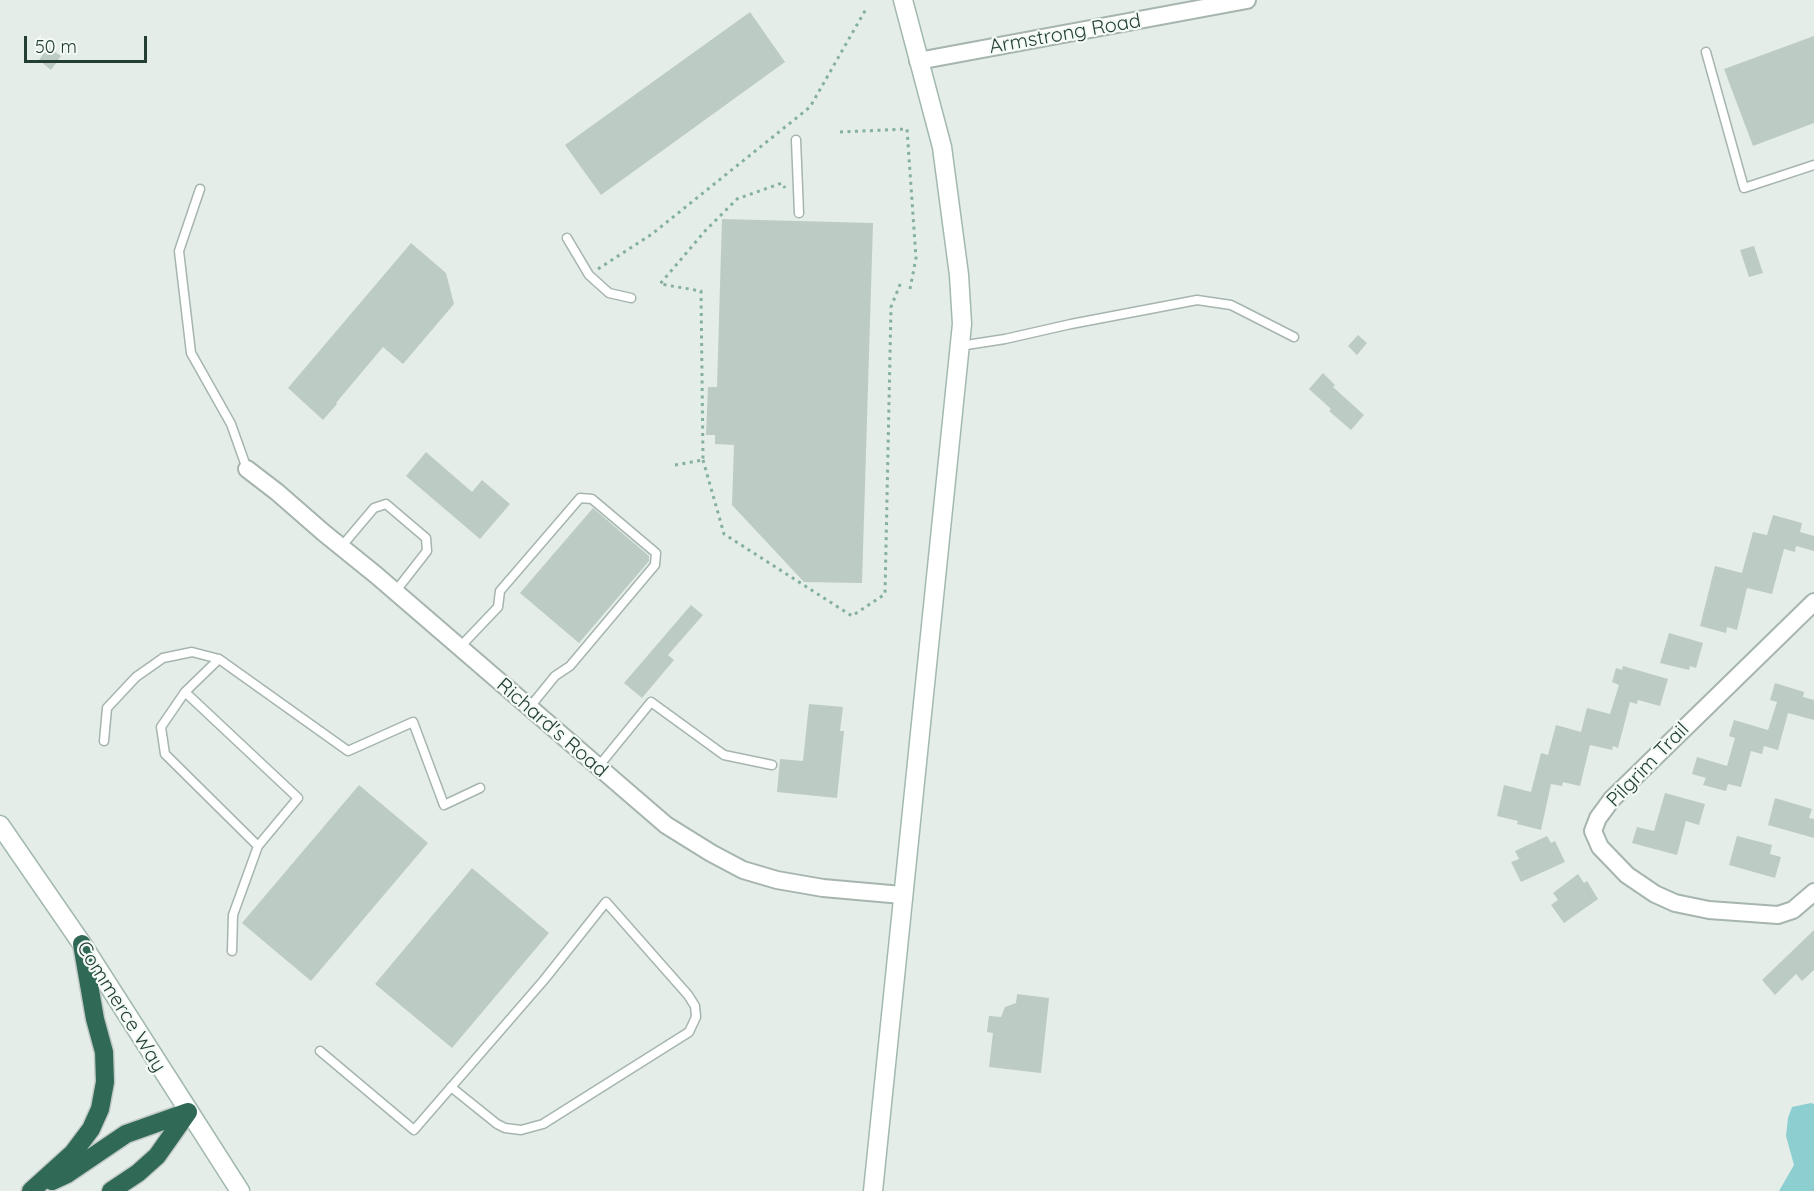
<!DOCTYPE html>
<style>
body{margin:0}
#map{position:relative;width:1814px;height:1191px;overflow:hidden;background:#e4ede8;font-family:Quicksand,sans-serif}
canvas{display:block}
.scale{position:absolute;left:24px;top:36px;width:123px;height:27px;box-sizing:border-box;border:3px solid #233f34;border-top:0;padding-left:8px;font-size:18px;line-height:21px;white-space:nowrap;color:#233f34;-webkit-text-stroke:4px #f4faf6;paint-order:stroke}
</style>
<div id="map">
<canvas width="1814" height="1191"></canvas>
<div class="scale">50 m</div>
</div>
<script>
const g = document.querySelector('canvas').getContext('2d');
g.lineJoin = 'round';
function fillPath(path, color) { g.fillStyle = color; g.fill(path, 'evenodd'); }
const shape = rows => new Path2D(rows.map(r => 'M' + r).join(''));
function trace(path, color, width, dash) { g.strokeStyle = color; g.lineWidth = width; g.lineCap = dash ? 'butt' : 'round'; g.setLineDash(dash || []); g.stroke(path); }
function drawText(font, color, halo, rows, align = 'center') {
  g.font = font + ' Quicksand,sans-serif'; g.lineWidth = 4.5; g.setLineDash([]); g.textBaseline = 'middle'; g.strokeStyle = halo; g.fillStyle = color; for (const [text, x, y, turn = 0] of rows) {
    g.save(); g.translate(x, y); g.rotate((+turn || 0) * Math.PI / 180); g.textAlign = isNaN(turn) ? turn : align; if (halo) g.strokeText(text, 0, 0); g.fillText(text, 0, 0); g.restore();
  }
}
const water = shape([
 [1811,1103,1814,1104,1814,1191,1779,1191,1794,1165,1786,1136,1788,1118,1792,1107]
]);
const building = shape([
 [750,12,785,62,601,195,565,145],
 [1814,36,1814,123,1753,146,1724,69],
 [48,47,61,56,51,70,39,60],
 [722,219,873,223,862,583,804,582,732,505,734,445,715,444,715,435,706,435,708,387,717,387],
 [411,243,446,273,454,304,403,364,383,347,336,403,337,404,323,420,288,388],
 [1754,246,1763,273,1749,277,1740,250],
 [1358,335,1367,343,1357,355,1348,346],
 [1323,373,1335,385,1333,387,1364,415,1351,430,1329,411,1331,409,1309,389],
 [426,452,472,492,482,480,510,504,480,539,406,476],
 [593,508,649,556,649,561,579,643,520,593],
 [1773,515,1802,523,1800,532,1814,536,1814,551,1796,546,1795,552,1784,549,1772,594,1747,588,1737,630,1727,627,1726,633,1700,626,1715,566,1742,573,1753,532,1767,535],
 [691,605,703,615,668,655,674,660,642,698,624,683],
 [1669,633,1703,643,1696,668,1690,666,1689,670,1660,663],
 [1623,666,1668,679,1660,706,1638,700,1637,704,1630,702,1618,748,1613,746,1612,750,1590,745,1580,786,1563,782,1562,786,1551,784,1541,830,1517,824,1518,821,1497,816,1504,785,1531,792,1541,753,1548,755,1556,725,1581,732,1587,708,1610,714,1619,685,1612,682,1616,668,1622,670],
 [1775,683,1804,692,1803,697,1814,700,1814,720,1788,713,1778,750,1764,746,1762,754,1751,751,1741,787,1728,784,1726,791,1703,785,1706,778,1692,774,1697,757,1727,766,1735,738,1729,736,1734,720,1768,730,1777,702,1770,700],
 [809,704,843,707,840,731,844,731,837,798,777,792,780,759,803,761],
 [359,785,428,843,311,981,242,923],
 [1665,793,1705,804,1699,825,1686,821,1677,855,1632,843,1637,827,1654,831],
 [1775,798,1812,809,1809,818,1814,819,1814,838,1768,825],
 [1547,836,1551,843,1555,841,1565,862,1521,882,1511,862,1519,859,1515,851],
 [1737,836,1772,845,1770,854,1781,857,1775,878,1729,865],
 [472,868,549,933,452,1048,375,984],
 [1578,874,1584,883,1587,881,1598,899,1564,923,1551,905,1558,900,1553,893],
 [1814,930,1814,970,1802,981,1796,974,1775,995,1762,980],
 [1017,994,1049,998,1041,1073,989,1067,993,1033,987,1032,989,1016,1001,1017,1005,1007,1016,1003]
]);
const path = shape([
 [840,132,907,129,916,258,910,289],
 [598,269,652,234,810,107,866,9],
 [703,460,724,534,852,616,885,594,891,307,901,282],
 [675,465,703,460,701,291,660,284,705,231,737,199,782,183,785,188]
]);
const lane = shape([
 [1706,52,1744,188,1814,165],
 [796,140,799,213],
 [200,189,179,251,191,353,231,424,247,469],
 [567,238,589,275,609,293,631,298],
 [960,346,1005,339,1071,324,1197,300,1231,305,1294,337],
 [341,547,374,508,386,504,426,538,427,551,395,592],
 [459,648,498,607,500,591,580,498,592,499,656,553,655,565,570,666,555,676,529,708],
 [185,692,161,727,165,754,258,846],
 [104,741,107,708,136,677,163,658,192,652,219,659],
 [598,767,651,702,724,755,772,765],
 [232,951,233,915,258,846,298,798,185,692,219,659,348,751,413,722,444,805,480,788],
 [320,1051,414,1130,544,980,606,902,688,995,695,1006,696,1017,689,1032,543,1124,521,1130,505,1128,497,1124,451,1087]
]);
const street = shape([
 [918,61,1247,0],
 [247,469,277,492,324,533,376,575,666,825,711,853,743,870,777,880,823,888,902,895],
 [1814,602,1612,799,1598,818,1593,831,1600,847,1627,875,1655,894,1675,903,1709,910,1778,915,1793,910,1814,892]
]);
const secondary = shape([
 [0,825,82,944,240,1191],
 [873,1191,962,324,959,275,942,147,903,0]
]);
const highway = shape([
 [52,1181,67,1174,126,1134,188,1112],
 [31,1191,73,1153,91,1129,100,1109,105,1082,104,1052,95,1019,82,944],
 [111,1191,138,1173,157,1156,188,1112]
]);
const streetNames = [
 ["Armstrong Road",1065,34,-10],
 ["Richard's Road",552,728,41],
 ["Pilgrim Trail",1648,765,-46],
 ["Commerce Way",121,1007,58]
];
fillPath(water, '#8dcfd1');
fillPath(building, '#bccbc3');
trace(lane, '#a6b5ae', 11);
trace(street, '#a6b5ae', 20);
trace(secondary, '#a2b9ae', 21);
trace(highway, '#c1c9c6', 21);
trace(path, '#85b09d', 3, [3, 4.5]);
trace(lane, '#fff', 8);
trace(street, '#fff', 16);
trace(secondary, '#fff', 18);
trace(highway, '#306a57', 18);
drawText('20px', '#233f34', '#f4faf6', streetNames);
</script>
